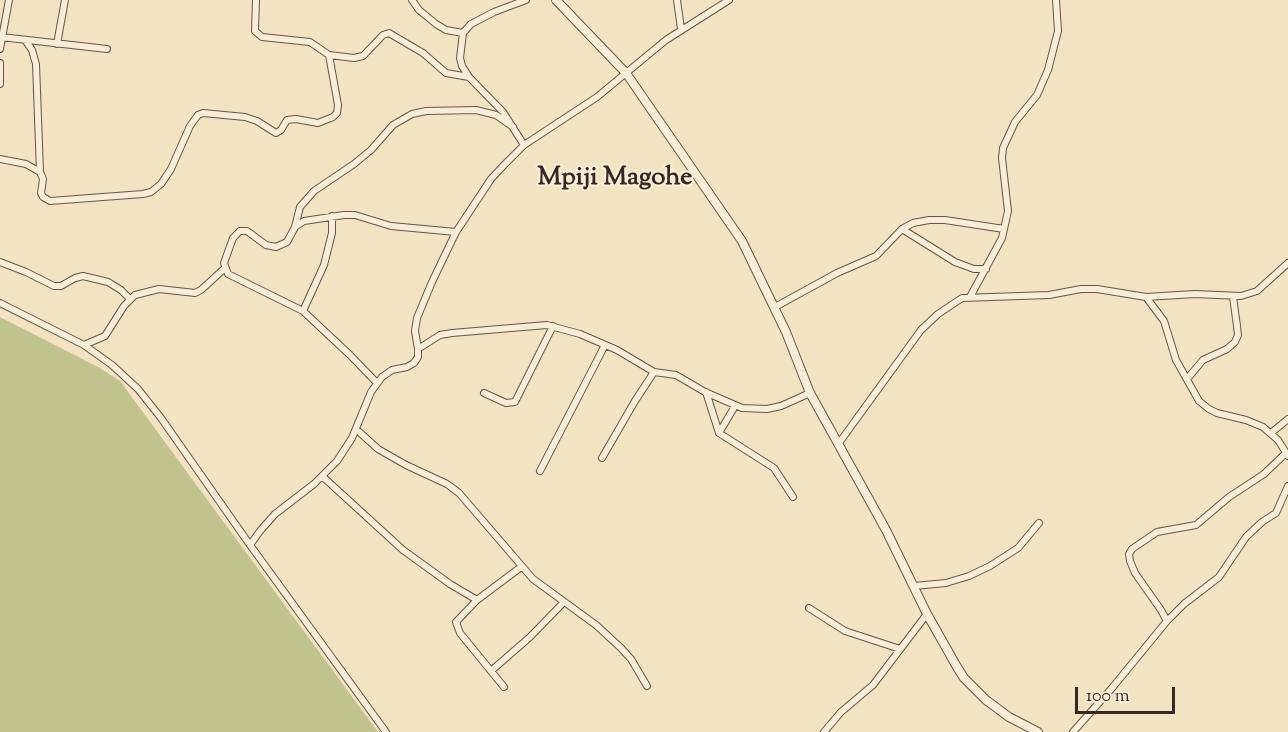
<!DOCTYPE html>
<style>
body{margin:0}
#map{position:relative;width:1288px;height:732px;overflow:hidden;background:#f4e3c2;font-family:"Sorts Mill Goudy",serif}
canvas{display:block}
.scale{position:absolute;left:1075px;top:687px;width:100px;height:27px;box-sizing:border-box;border:3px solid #382620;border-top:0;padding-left:8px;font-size:18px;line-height:21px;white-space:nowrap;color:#382620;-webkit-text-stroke:4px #f8edd7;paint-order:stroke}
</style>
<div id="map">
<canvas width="1288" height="732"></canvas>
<div class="scale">100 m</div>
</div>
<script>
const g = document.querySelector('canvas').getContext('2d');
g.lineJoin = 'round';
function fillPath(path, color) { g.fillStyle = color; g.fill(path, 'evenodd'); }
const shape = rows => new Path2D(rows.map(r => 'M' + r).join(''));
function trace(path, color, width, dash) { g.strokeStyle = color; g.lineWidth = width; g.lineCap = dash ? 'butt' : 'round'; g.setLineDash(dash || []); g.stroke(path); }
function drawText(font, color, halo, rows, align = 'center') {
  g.font = font + ' "Sorts Mill Goudy",serif'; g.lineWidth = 4.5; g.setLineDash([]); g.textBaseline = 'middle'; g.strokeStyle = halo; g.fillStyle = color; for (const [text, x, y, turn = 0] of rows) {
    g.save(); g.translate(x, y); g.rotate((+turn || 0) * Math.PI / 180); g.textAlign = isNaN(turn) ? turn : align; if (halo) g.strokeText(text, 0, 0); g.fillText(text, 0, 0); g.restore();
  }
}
const green = shape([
 [0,317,100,368,120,381,378,732,0,732]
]);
const minor = shape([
 [256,0,255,31,262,37,310,42,329,55,354,58,363,56,383,35,389,33,423,53,446,73,469,77],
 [412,0,419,10,436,24,446,30,463,33],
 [677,0,681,29],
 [1,37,107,49],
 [25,40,32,50,36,64,40,172],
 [57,44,65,0],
 [0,49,9,0],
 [0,63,0,84],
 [524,145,503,112,469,77,462,66,460,58,463,33,471,24,494,12,526,0],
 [0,159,26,164,40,172,43,179,41,193,43,197,50,201,143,194,151,192,161,184,171,169,190,126,198,115,203,113,245,117,257,121,276,133,281,130,287,120,296,119,318,123,333,117,337,113,338,105,329,55],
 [295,227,300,207,314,191,354,164,371,150,393,125,412,114,426,111,476,110,496,115,513,127],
 [902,229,955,262,974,269,986,269],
 [0,262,26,272,54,286,61,286,75,278,83,276,108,282,121,290,130,299],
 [970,297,1002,238,1008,211,1002,158,1003,148,1015,122,1037,95,1048,70,1058,31,1056,0],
 [1146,297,1164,321,1176,360,1199,401,1209,409,1217,413,1246,420,1263,427,1278,440,1288,456],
 [0,303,84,345,112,365,138,389,161,418,250,545,386,732],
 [775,307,837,273,876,256,902,229,913,223,929,220,945,220,1004,229],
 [303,311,324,265,332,233,332,216],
 [84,345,105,336,124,306,135,295,159,289,195,293,201,290,225,268],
 [418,349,440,335,452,333,547,325,580,334,617,350,654,372,676,375,705,392,742,408,767,409,781,406,810,393],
 [1187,379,1203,360,1227,349,1235,342,1238,335,1237,326,1233,297],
 [377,383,350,355,303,311,228,274,224,263,233,238,240,231,247,231,266,245,276,247,287,242,295,227,304,221,344,215,355,215,391,226,456,232],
 [706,392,719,433,774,468,793,497],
 [484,393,506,403,515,402,553,326],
 [356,429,378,449,406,465,447,484,459,493,533,579,596,625,621,648,631,659,647,686],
 [719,433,735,406],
 [1271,433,1288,419],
 [839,443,921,330,938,314,962,298,1049,295,1081,289,1097,289,1146,297,1195,294,1241,296,1257,291,1288,263],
 [602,458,635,401,654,372],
 [540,471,605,345],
 [322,476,403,550,450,584,477,600],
 [250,545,260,531,275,514,314,484,337,461,352,438,371,392,382,377,392,370,407,367,414,363,418,357,418,349,415,331,417,318,432,282,456,232,491,179,504,165,524,145,597,97,666,40,729,0],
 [914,586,946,583,969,576,990,566,1018,548,1039,523],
 [809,608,845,631,900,649],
 [1167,621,1161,610,1135,573,1130,561,1129,554,1132,549,1157,532,1196,525,1229,497,1264,474,1286,453],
 [491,671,530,637,564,602],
 [504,687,460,633,456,622,477,600,521,567],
 [824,732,841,712,873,685,927,614],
 [1073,732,1112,688,1167,621,1184,604,1219,577,1246,537,1262,522,1276,513,1288,486]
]);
const tertiary = shape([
 [556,0,626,73,742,241,786,332,810,393,886,530,927,614,957,667,964,678,986,700,1009,717,1038,732]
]);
const quarterNames = [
 ["Mpiji Magohe",615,180]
];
fillPath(green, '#c0c390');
trace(minor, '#675548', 8);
trace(tertiary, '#675548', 10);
trace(minor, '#f8edd7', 6);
trace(tertiary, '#f8edd7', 8);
drawText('bold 26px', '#382620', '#f8edd7', quarterNames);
</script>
